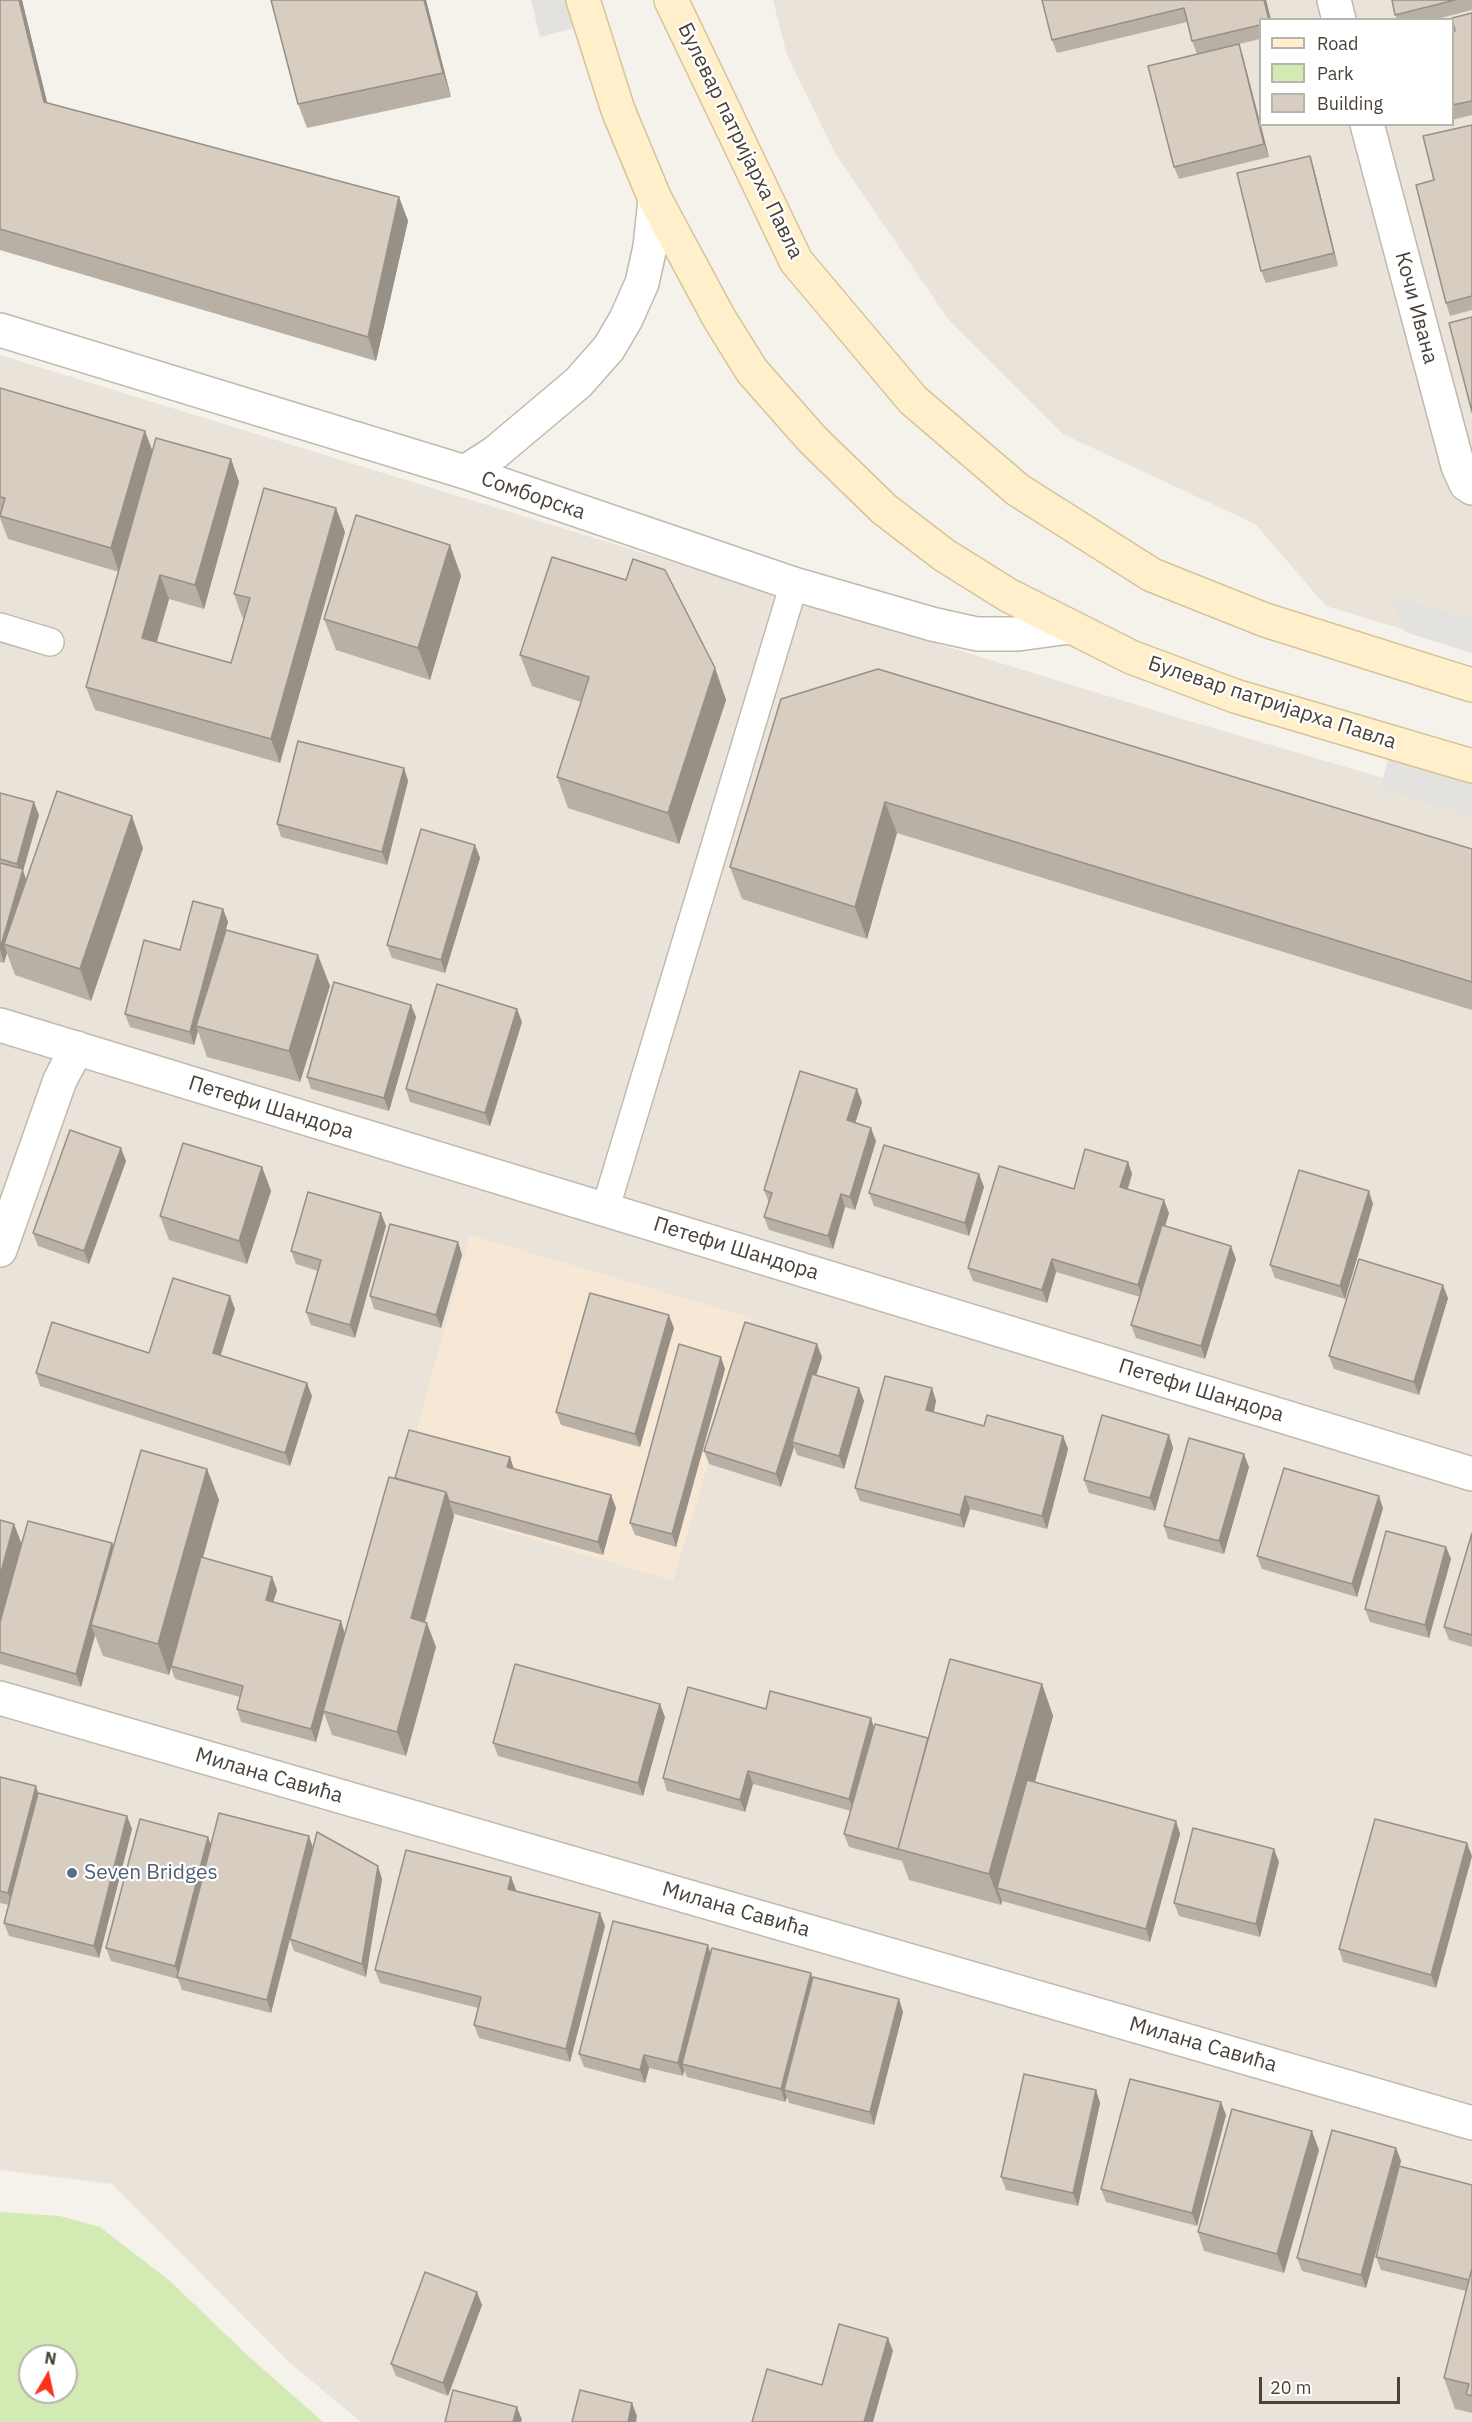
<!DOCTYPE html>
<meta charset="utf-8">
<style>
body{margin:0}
#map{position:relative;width:1472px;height:2422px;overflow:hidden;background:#f5f2eb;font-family:"IBM Plex Sans",sans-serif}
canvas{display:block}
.legend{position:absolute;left:1259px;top:18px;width:195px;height:108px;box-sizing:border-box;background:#fff;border:2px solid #b7b3af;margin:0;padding:8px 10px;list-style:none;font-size:18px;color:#4a4238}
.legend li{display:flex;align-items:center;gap:12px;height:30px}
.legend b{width:30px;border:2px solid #b7b3af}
.north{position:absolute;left:18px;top:2344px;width:60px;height:60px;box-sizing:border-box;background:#fff;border:2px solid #b7b3af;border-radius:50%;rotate:9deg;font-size:16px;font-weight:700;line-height:24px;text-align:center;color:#4a4238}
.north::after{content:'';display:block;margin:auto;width:21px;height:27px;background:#fd321a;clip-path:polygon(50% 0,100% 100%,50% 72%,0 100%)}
.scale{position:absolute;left:1259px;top:2377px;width:141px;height:27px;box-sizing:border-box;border:3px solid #4a4238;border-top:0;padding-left:8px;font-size:18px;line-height:21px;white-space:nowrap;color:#4a4238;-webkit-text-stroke:4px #fff;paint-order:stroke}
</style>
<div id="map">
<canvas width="1472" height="2422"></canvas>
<ul class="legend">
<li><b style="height:8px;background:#fff0cb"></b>Road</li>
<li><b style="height:16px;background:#d4eab3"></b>Park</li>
<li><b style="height:16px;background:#d7cdc0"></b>Building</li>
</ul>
<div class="north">N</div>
<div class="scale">20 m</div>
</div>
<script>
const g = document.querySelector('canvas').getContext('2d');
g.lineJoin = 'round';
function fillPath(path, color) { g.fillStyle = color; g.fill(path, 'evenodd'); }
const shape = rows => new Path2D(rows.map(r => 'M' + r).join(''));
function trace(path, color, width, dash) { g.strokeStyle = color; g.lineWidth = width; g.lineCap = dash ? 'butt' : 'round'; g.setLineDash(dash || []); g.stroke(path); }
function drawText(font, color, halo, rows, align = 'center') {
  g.font = font + ' "IBM Plex Sans",sans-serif'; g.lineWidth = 4.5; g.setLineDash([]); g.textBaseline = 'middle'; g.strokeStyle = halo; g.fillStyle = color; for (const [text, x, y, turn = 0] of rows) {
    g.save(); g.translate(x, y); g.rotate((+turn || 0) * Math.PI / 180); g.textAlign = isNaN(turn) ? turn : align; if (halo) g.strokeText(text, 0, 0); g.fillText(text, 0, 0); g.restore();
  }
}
const residential = shape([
 [773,0,1472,0,1472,650,1326,606,1255,524,1063,434,948,319,835,153,787,55],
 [1260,20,1452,20,1452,124,1260,124],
 [0,355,1179,718,1472,804,1472,2422,361,2422,290,2363,112,2184,0,2170]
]);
const commercial = shape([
 [470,1235,752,1318,673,1581,398,1499]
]);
const green = shape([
 [0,2212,60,2216,100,2227,170,2281,246,2354,323,2422,0,2422],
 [30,2356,66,2356,66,2392,30,2392]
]);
const parking = shape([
 [531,0,583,0,589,24,540,37],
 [1391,596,1472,619,1472,653,1405,632],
 [1393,743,1472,766,1472,817,1380,788]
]);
const lane = shape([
 [0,627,50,642],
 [605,1210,794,584]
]);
const street = shape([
 [1334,0,1339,20],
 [1367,124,1458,466,1466,484,1472,488],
 [0,330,465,472,794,584,932,624,977,634,1018,634,1070,627],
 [465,472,496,452,578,383,609,348,626,319,642,283,650,247,655,199],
 [0,1025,1472,1474],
 [0,1250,60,1080,77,1048],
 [0,1698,1472,2123]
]);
const secondary = shape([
 [583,0,618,110,655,199,719,318,752,371,813,440,884,509,944,555,1008,595,1131,657,1235,696,1472,766],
 [671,0,796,261,913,400,1018,490,1152,575,1265,620,1472,685]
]);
const wall = shape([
 [0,0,22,0,47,103,399,197,408,221,376,361,0,250],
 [426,0,451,97,307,128,298,104],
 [1042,0,1266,0,1271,20,1260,20,1260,39,1239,44,1243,57,1269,157,1179,179,1174,167,1197,54,1192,41,1187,22,1057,53,1052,40],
 [1392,0,1472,0,1472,10,1433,20,1397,20],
 [1472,13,1472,115,1452,120,1452,31,1455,31],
 [1472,125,1472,310,1450,316,1446,303,1434,180],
 [1314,169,1338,266,1266,283,1261,271],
 [0,388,152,451,231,459,239,482,204,609,169,599,157,642,231,663,244,618,242,617,234,594,345,532,280,763,95,710,86,687,119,572,8,539,0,518],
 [450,545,461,576,430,680,336,650,324,619],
 [520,655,715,668,726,700,679,844,568,808,557,777,581,702,532,686],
 [781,699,1472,849,1472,1010,897,833,867,939,742,899,730,867],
 [404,768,408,781,387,865,281,837,277,824],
 [0,793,39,815,23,871,26,879,143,848,91,1001,15,975,7,953,4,963,0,962],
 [475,845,480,858,445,973,392,958,387,945],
 [223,909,228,922,225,932,330,986,300,1082,207,1057,198,1031,194,1045,130,1027,125,1014,180,950],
 [411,1005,416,1017,389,1111,311,1089,307,1077],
 [522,1022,490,1126,410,1102,406,1089],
 [862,1102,855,1123,876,1141,855,1210,845,1207,833,1249,769,1230,764,1217,769,1203,764,1190],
 [126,1161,89,1264,38,1246,33,1233],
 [1128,1162,1132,1174,1128,1190,1169,1213,1165,1226,1236,1259,1205,1359,1136,1338,1131,1325,1140,1297,1056,1272,1047,1303,973,1281,968,1268,1074,1189],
 [262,1167,271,1191,247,1264,169,1240,160,1216],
 [979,1174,984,1187,969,1236,874,1206,869,1193],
 [1373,1204,1345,1299,1275,1278,1270,1265],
 [386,1226,355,1338,311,1325,306,1312,318,1271,296,1264,291,1251],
 [458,1242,462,1255,441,1328,374,1309,370,1296],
 [1448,1298,1419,1395,1334,1369,1329,1356],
 [235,1309,221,1355,312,1396,290,1466,40,1386,36,1373,149,1353],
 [674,1328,640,1447,561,1425,556,1412],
 [822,1357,816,1375,859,1388,864,1401,844,1469,797,1455,794,1447,781,1487,709,1464,704,1451],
 [725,1369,676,1547,635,1535,630,1523],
 [932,1388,936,1401,934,1412,984,1426,1063,1436,1068,1449,1047,1529,970,1509,964,1528,860,1501,855,1488],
 [1169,1435,1173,1448,1155,1511,1089,1493,1084,1480],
 [510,1457,514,1469,611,1495,616,1508,603,1555,454,1514,454,1516,425,1623,436,1647,406,1756,332,1735,324,1713,316,1742,241,1722,237,1709,240,1697,175,1679,171,1668,169,1675,103,1656,95,1635,81,1687,0,1664,0,1520,14,1524,21,1544,112,1543,113,1547,207,1469,219,1500,203,1558,272,1577,277,1590,273,1602,345,1633,395,1478],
 [1249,1467,1224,1554,1168,1539,1164,1526],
 [1383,1508,1357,1597,1262,1569,1257,1556],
 [1472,1533,1472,1647,1449,1640,1444,1627],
 [1446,1547,1451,1559,1429,1638,1370,1622,1365,1609],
 [1042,1684,1053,1716,1035,1782,1176,1821,1180,1834,1150,1942,1002,1901,1001,1905,909,1880,902,1861,849,1847,844,1834,851,1811,753,1784,745,1812,667,1791,663,1778,766,1709,874,1727,928,1738],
 [665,1717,643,1796,498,1756,493,1743],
 [0,1777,38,1793,127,1816,132,1829,99,1958,9,1936,4,1923,9,1905,0,1903],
 [309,1836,313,1848,382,1879,366,1977,294,1951,290,1940,271,2013,182,1990,178,1979,111,1961,106,1948,211,1845],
 [1472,1856,1436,1988,1343,1962,1339,1949],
 [1279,1862,1260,1937,1179,1916,1174,1903],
 [511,1877,516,1891,605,1926,570,2062,479,2038,474,2025,478,2008,380,1983,375,1970],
 [710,1953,813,1979,903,2012,874,2125,789,2103,787,2097,785,2102,687,2077,684,2070,683,2076,649,2068,645,2083,584,2067,579,2054],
 [1096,2090,1100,2103,1078,2206,1006,2190,1001,2177],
 [1226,2115,1197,2226,1106,2202,1101,2189],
 [1396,2148,1401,2161,1366,2288,1302,2271,1297,2258],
 [1319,2150,1284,2273,1204,2251,1198,2232],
 [1472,2185,1472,2413,1455,2409,1444,2378,1466,2291,1381,2270,1376,2257],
 [482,2305,448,2396,396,2376,391,2364]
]);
const shadedWall = shape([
 [19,0,22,0,53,126,44,102],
 [424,0,426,0,451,97,443,73],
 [1264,0,1266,0,1271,20,1269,20],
 [1239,44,1243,57,1269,157,1264,144],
 [1310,156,1314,169,1338,266,1334,253],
 [399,197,408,221,376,361,368,337],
 [145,431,154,455,119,572,111,548],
 [231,459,239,482,204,609,195,585],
 [336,508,345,532,280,763,271,739],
 [450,545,461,576,430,680,418,648],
 [160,575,169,599,151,661,142,638],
 [715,668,726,700,679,844,668,813],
 [404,768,408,781,387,865,382,852],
 [34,802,39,815,23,871,27,882,4,944,7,953,4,963,0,949,21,875,17,864],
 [885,802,897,833,867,939,855,907],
 [132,816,143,848,91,1001,80,969],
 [475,845,480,858,445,973,441,960],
 [223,909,228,922,199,1027,196,1026,198,1031,194,1045,190,1032],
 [318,955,330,986,300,1082,289,1051],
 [411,1005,416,1017,389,1111,384,1098],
 [517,1009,522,1022,490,1126,485,1113],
 [857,1089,862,1102,852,1133,847,1120],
 [871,1128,876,1141,855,1210,850,1197],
 [121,1148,126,1161,89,1264,84,1251],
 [1128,1162,1132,1174,1124,1200,1120,1187],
 [262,1167,271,1191,247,1264,239,1241],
 [979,1174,984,1187,969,1236,965,1223],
 [1369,1191,1373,1204,1345,1299,1340,1286],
 [841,1194,845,1207,833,1249,828,1236],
 [1164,1200,1169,1213,1143,1298,1138,1285],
 [381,1213,386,1226,355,1338,350,1325],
 [458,1242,462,1255,441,1328,436,1315],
 [1231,1246,1236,1259,1205,1359,1201,1346],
 [1052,1259,1056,1272,1047,1303,1042,1290],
 [1443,1285,1448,1298,1419,1395,1414,1382],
 [230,1296,235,1309,217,1366,213,1353],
 [669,1315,674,1328,640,1447,635,1434],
 [817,1344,822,1357,795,1443,792,1442,794,1447,781,1487,776,1474],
 [721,1357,725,1369,676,1547,672,1534],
 [307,1383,312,1396,290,1466,285,1453],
 [859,1388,864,1401,844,1469,839,1456],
 [932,1388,936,1401,931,1423,926,1410],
 [1169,1435,1173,1448,1155,1511,1150,1498],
 [1063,1436,1068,1449,1047,1529,1042,1516],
 [1244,1454,1249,1467,1224,1554,1219,1541],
 [510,1457,514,1470,507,1467],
 [207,1469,219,1500,172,1666,171,1666,171,1668,169,1675,158,1644],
 [446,1492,454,1516,419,1642,411,1618],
 [611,1495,616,1508,603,1555,598,1542],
 [965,1496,970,1509,964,1528,960,1515],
 [1379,1496,1383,1508,1357,1597,1352,1584],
 [14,1524,26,1555,0,1650,0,1576],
 [112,1543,117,1556,91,1625,95,1635,81,1687,76,1674],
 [1446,1547,1451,1559,1429,1638,1425,1625],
 [272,1577,277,1590,270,1613,266,1600],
 [341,1621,345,1634,316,1742,311,1729],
 [427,1623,436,1647,406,1756,397,1732],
 [1042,1684,1053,1716,1005,1891,997,1888,1002,1901,1001,1905,989,1874],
 [660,1704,665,1717,643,1796,638,1783],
 [871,1718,875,1731,854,1811,849,1799],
 [748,1771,753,1784,745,1812,740,1800],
 [36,1786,40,1799,13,1906,8,1893],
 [127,1816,132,1829,99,1958,94,1946],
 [1176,1821,1180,1834,1150,1942,1146,1929],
 [309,1836,313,1848,271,2013,267,2000],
 [208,1837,213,1850,179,1977,175,1966],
 [1467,1843,1472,1856,1436,1988,1431,1975],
 [1274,1849,1279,1862,1260,1937,1256,1924],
 [378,1866,382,1879,366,1977,362,1964],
 [511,1877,516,1890,513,1902,508,1889],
 [600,1913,605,1926,570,2062,566,2049],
 [708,1945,712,1958,682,2064,684,2070,683,2076,678,2063],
 [811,1973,815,1986,784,2090,787,2097,785,2102,781,2089],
 [899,1999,903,2012,874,2125,870,2112],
 [644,2055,649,2068,645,2083,640,2070],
 [1096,2090,1100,2103,1078,2206,1073,2193],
 [1221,2102,1226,2115,1197,2226,1192,2213],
 [1312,2131,1319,2150,1284,2273,1277,2254],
 [1396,2148,1401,2161,1366,2288,1361,2275],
 [477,2292,482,2305,448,2396,443,2383],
 [888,2338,893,2351,873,2422,864,2422],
 [632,2403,637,2416,636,2422,628,2422],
 [517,2407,522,2420,521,2422,513,2422]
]);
const building = shape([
 [0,0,19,0,44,102,399,197,368,337,0,229,0,0],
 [271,0,424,0,443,73,298,104,271,0],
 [1042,0,1264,0,1269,20,1260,20,1260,25,1192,41,1184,8,1052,40,1042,0],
 [1392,0,1455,0,1395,15,1392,0],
 [1472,13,1472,101,1452,105,1452,31,1455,31,1452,18,1472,13],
 [1239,44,1264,144,1174,167,1148,66,1239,44],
 [1472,125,1472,296,1446,303,1416,185,1434,180,1423,136,1472,125],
 [1310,156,1334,253,1261,271,1237,173,1310,156],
 [1472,317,1472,412,1449,323,1472,317],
 [0,388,145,431,111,548,0,516,5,498,0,497,0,388],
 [156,438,231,459,195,585,160,575,142,638,231,663,250,598,234,594,264,488,336,508,271,739,86,687,156,438],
 [356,515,450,545,418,648,324,619,356,515],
 [552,557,626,580,633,559,665,570,715,668,668,813,557,777,589,677,520,655,552,557],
 [878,669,1472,849,1472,982,885,802,855,907,730,867,781,699,878,669],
 [298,741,404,768,382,852,277,824,298,741],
 [57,791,132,816,80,969,4,944,57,791],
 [0,793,34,802,17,864,0,859,0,793],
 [421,829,475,845,441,960,387,945,421,829],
 [0,863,23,869,0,949,0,863],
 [193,901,223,909,190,1032,125,1014,144,940,180,950,193,901],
 [226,930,318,955,289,1051,196,1026,226,930],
 [334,982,411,1005,384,1098,307,1077,334,982],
 [437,984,517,1009,485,1113,406,1089,437,984],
 [800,1071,857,1089,847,1120,871,1128,850,1197,841,1194,828,1236,764,1217,772,1193,764,1190,800,1071],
 [70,1130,121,1148,84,1251,33,1233,70,1130],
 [183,1143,262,1167,239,1241,160,1216,183,1143],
 [884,1145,979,1174,965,1223,869,1193,884,1145],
 [1085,1149,1128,1162,1120,1187,1164,1200,1138,1285,1052,1259,1042,1290,968,1268,999,1166,1074,1189,1085,1149],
 [1299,1170,1369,1191,1340,1286,1270,1265,1299,1170],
 [308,1192,381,1213,350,1325,306,1312,321,1260,291,1251,308,1192],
 [390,1224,458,1242,436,1315,370,1296,390,1224],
 [1162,1225,1231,1246,1201,1346,1131,1325,1162,1225],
 [1359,1259,1443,1285,1414,1382,1329,1356,1359,1259],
 [173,1278,230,1296,213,1353,307,1383,285,1453,36,1373,52,1322,149,1353,173,1278],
 [590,1293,669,1315,635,1434,556,1412,590,1293],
 [745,1322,817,1344,776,1474,704,1451,745,1322],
 [679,1344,721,1357,672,1534,630,1523,679,1344],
 [812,1374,859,1388,839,1456,792,1442,812,1374],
 [885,1376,932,1388,926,1410,984,1426,987,1415,1063,1436,1042,1516,965,1496,960,1515,855,1488,885,1376],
 [1102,1415,1169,1435,1150,1498,1084,1480,1102,1415],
 [409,1430,510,1457,507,1467,611,1495,598,1542,449,1501,446,1492,395,1478,409,1430],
 [1189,1438,1244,1454,1219,1541,1164,1526,1189,1438],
 [141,1450,207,1469,158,1644,91,1625,141,1450],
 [1284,1468,1379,1496,1352,1584,1257,1556,1284,1468],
 [389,1477,446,1492,411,1618,427,1623,397,1732,323,1711,389,1477],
 [0,1520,14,1524,0,1576,0,1520],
 [28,1521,112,1543,76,1674,0,1652,0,1622,28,1521],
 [1386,1531,1446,1547,1425,1625,1365,1609,1386,1531],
 [1472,1533,1472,1635,1444,1627,1472,1533],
 [201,1557,272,1577,266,1600,341,1621,311,1729,237,1709,243,1686,171,1666,201,1557],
 [950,1659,1042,1684,989,1874,898,1849,950,1659],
 [515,1664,660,1704,638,1783,493,1743,515,1664],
 [688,1687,766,1709,770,1691,871,1718,849,1799,748,1771,740,1800,663,1778,688,1687],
 [875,1724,928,1738,898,1849,844,1834,875,1724],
 [0,1777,36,1786,8,1893,0,1891,0,1777],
 [1027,1780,1176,1821,1146,1929,997,1888,1027,1780],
 [38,1793,127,1816,94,1946,4,1923,38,1793],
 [219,1813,309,1836,267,2000,177,1977,219,1813],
 [140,1819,208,1837,175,1966,106,1948,140,1819],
 [1375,1819,1467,1843,1431,1975,1339,1949,1375,1819],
 [1193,1828,1274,1849,1256,1924,1174,1903,1193,1828],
 [317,1832,378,1866,362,1964,290,1939,317,1832],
 [406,1850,511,1877,508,1889,600,1913,566,2049,474,2025,481,1997,375,1970,406,1850],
 [613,1921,708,1945,678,2063,644,2055,640,2070,579,2054,613,1921],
 [712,1948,811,1973,781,2089,682,2064,712,1948],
 [813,1977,899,1999,870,2112,784,2090,813,1977],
 [1024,2074,1096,2090,1073,2193,1001,2177,1024,2074],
 [1130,2079,1221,2102,1192,2213,1101,2189,1130,2079],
 [1232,2109,1312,2131,1277,2254,1198,2232,1232,2109],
 [1332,2130,1396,2148,1361,2275,1297,2258,1332,2130],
 [1399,2166,1472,2185,1472,2268,1469,2280,1376,2257,1399,2166],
 [1472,2268,1472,2396,1466,2394,1469,2384,1444,2378,1472,2268],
 [425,2272,477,2292,443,2383,391,2364,425,2272],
 [839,2324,888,2338,864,2422,752,2422,767,2369,822,2385,839,2324],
 [453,2390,517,2407,513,2422,445,2422,453,2390],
 [580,2390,632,2403,628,2422,572,2422,580,2390]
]);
const markers = [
 [72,1873,6,"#5c6f8a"]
];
const streetNames = [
 ["Булевар патријарха Павла",740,141,64],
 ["Кочи Ивана",1416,308,75],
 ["Сомборска",533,496,19],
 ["Булевар патријарха Павла",1272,703,18],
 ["Петефи Шандора",271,1108,17],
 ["Петефи Шандора",736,1249,17],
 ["Петефи Шандора",1201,1391,17],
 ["Милана Савића",269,1776,16],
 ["Милана Савића",736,1910,16],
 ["Милана Савића",1203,2045,16]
];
const serviceNames = [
 ["Seven Bridges",84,1873]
];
fillPath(residential, '#eae3d9');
fillPath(commercial, '#f7e8d6');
fillPath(green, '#d4eab3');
fillPath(parking, '#e4e2df');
trace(lane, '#c1b9ad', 30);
trace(street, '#c1b9ad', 36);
trace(secondary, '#d6c39a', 36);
trace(lane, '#fff', 27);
trace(street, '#fff', 33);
trace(secondary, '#fff0cb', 33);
fillPath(wall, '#b9b0a5');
fillPath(shadedWall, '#969086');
fillPath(building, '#d7cdc0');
trace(building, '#969086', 1.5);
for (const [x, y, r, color] of markers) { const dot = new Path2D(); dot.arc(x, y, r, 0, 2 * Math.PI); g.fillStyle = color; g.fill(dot); trace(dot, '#fff', 2); }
drawText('21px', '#4a4238', '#fff', streetNames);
drawText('21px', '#4e5e75', '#fff', serviceNames, 'left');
</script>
